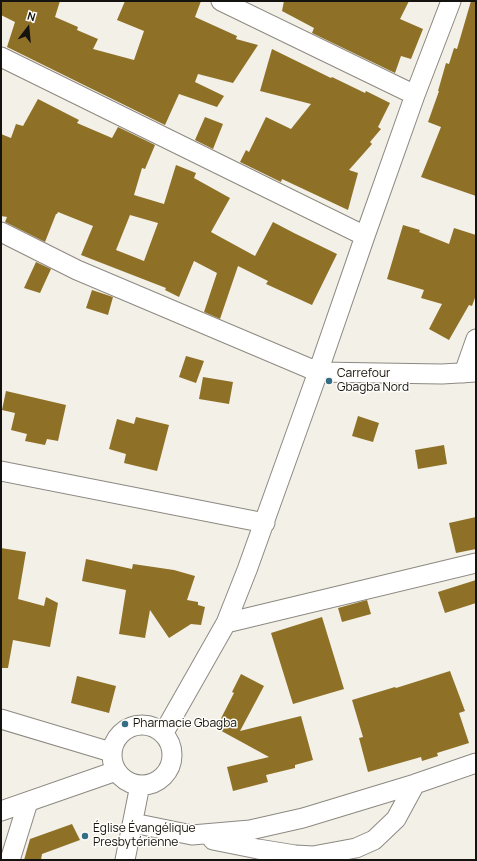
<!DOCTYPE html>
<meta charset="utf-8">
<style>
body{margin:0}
#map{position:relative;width:477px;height:861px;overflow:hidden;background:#f3f0e7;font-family:Manrope,sans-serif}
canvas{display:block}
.frame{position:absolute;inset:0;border:2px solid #141310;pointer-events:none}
.north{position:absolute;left:8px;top:8px;width:40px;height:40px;-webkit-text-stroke:3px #fffdfa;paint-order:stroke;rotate:16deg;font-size:11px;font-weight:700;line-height:16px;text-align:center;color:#141310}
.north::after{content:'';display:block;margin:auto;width:14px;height:18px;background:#141310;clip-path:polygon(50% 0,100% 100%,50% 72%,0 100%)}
</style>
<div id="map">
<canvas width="477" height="861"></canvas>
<div class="frame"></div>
<div class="north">N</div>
</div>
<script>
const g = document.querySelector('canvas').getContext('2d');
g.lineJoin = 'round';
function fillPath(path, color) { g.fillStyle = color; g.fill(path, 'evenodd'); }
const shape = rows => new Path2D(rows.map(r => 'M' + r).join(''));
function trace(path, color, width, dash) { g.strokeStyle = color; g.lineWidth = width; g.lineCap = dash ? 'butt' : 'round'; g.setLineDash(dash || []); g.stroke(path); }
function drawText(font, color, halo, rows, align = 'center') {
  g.font = font + ' Manrope,sans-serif'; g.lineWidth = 3; g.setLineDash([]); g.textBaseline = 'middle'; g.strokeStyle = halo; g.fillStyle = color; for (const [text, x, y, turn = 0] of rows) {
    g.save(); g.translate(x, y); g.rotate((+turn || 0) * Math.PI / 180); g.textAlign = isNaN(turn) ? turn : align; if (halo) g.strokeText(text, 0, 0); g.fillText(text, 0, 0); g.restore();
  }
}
const building = shape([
 [1,1,60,1,55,17,78,27,77,30,98,39,93,49,134,60,144,31,117,20,125,1,201,1,195,17,237,36,236,39,258,45,233,83,198,74,195,82,224,96,217,107,179,94,165,125,7,47,15,22,1,15],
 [284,1,409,1,400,19,423,29,411,59,401,56,395,73,312,33,314,28,282,11],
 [471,1,476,1,476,196,421,177,441,127,428,122,439,91,438,91,446,63,449,64,454,48,457,49],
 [272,49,331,78,332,77,365,93,366,91,390,103,378,127,381,129,370,142,372,144,349,170,358,173,348,210,282,179,281,182,240,162,246,150,249,152,266,117,291,129,311,104,260,91],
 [38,99,79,120,77,123,112,138,118,127,155,145,145,169,142,168,134,195,164,204,176,165,196,173,194,178,230,198,211,232,255,256,273,222,294,233,337,254,312,305,266,284,268,281,238,266,220,319,204,312,217,273,194,261,179,297,165,290,166,288,81,255,93,226,58,212,57,214,56,214,45,242,5,222,7,217,1,216,1,134,11,138,16,124,23,126],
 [130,215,158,223,144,261,116,250],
 [205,117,223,124,213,149,195,140],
 [403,225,420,230,419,232,449,244,454,228,476,235,476,295,472,306,469,305,449,340,429,329,442,304,421,298,424,290,387,279],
 [36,262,51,269,40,293,24,288],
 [92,290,113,297,108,315,86,308],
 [186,356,204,361,196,383,179,377],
 [203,377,233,382,229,404,199,399],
 [6,391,66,405,58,441,47,439,45,445,25,441,27,434,11,430,15,413,2,410],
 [358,416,379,423,373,442,352,436],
 [136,417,169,425,157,471,124,463,126,454,109,449,117,419,134,424],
 [444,445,447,464,418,469,415,450],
 [476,517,476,549,456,553,449,523],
 [1,548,26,552,18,599,44,606,46,597,58,603,50,647,13,640,8,668,1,668],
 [86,559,132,569,133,564,174,570,195,576,187,600,198,602,198,605,205,607,201,625,191,624,169,638,150,610,145,638,119,634,126,590,82,581],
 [476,580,476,603,445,613,438,592],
 [367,600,371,614,342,622,338,608],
 [322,617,344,689,293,704,271,633],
 [450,671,465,711,459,713,469,743,437,753,438,756,422,761,421,757,368,772,359,738,363,737,352,700,395,687,396,688],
 [241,674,264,686,240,731,301,716,313,760,295,765,295,768,266,775,268,782,233,791,227,767,269,757,216,728,234,693,232,692],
 [77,676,116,686,109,713,71,703],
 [72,824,80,840,42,854,41,860,24,860,30,839]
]);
const minor = shape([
 [221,1,415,95],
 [1,57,365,236],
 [1,232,77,270,318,372,442,374,476,372],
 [464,373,476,339],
 [1,471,265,523],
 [226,623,476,563],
 [1,719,111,752],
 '112 755a30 30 0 1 1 60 0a30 30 0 1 1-60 0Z',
 [163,734,226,623,247,570,318,372,365,236,415,95,451,1],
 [1,811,116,771],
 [133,823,192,835,250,830,303,818,415,784,476,763],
 [213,840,258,849,295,855,313,856,356,848,374,840,396,819,415,784],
 [10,860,28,802],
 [125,860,140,785]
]);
const markers = [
 [329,381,4,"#336d86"],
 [125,724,4,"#336d86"],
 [85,836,4,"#336d86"]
];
const poiNames = [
 ["Carrefour",337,374],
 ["Gbagba Nord",337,388],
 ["Pharmacie Gbagba",133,724],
 ["Église Évangélique",93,829],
 ["Presbytérienne",93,843]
];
fillPath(building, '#8e7127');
trace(minor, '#8d8982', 21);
trace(minor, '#fff', 19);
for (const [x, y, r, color] of markers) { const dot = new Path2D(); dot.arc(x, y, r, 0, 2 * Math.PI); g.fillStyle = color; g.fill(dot); trace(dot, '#fffdfa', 1.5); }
drawText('12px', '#141310', '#fffdfa', poiNames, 'left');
</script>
